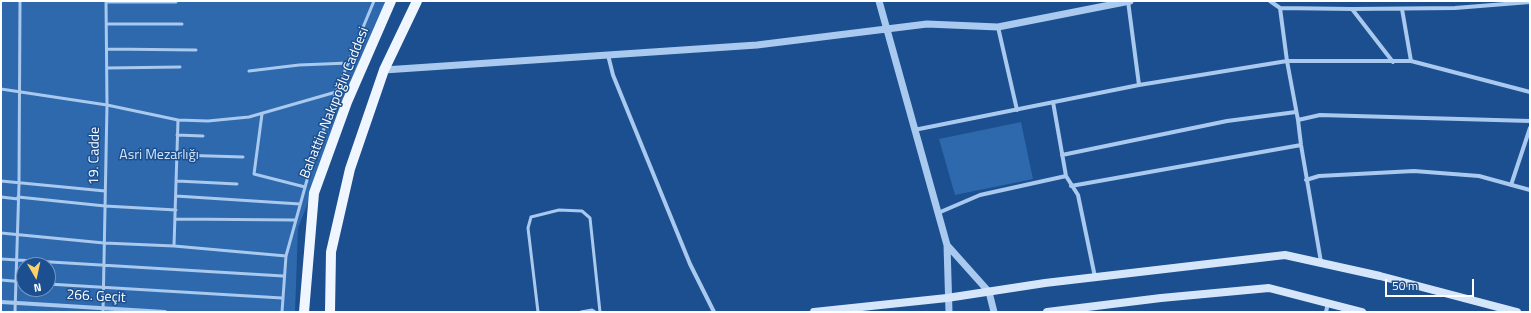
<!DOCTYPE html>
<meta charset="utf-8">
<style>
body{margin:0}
#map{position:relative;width:1531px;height:313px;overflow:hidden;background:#1b4f8f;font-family:"Titillium Web",sans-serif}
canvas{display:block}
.frame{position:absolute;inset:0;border:2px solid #fff;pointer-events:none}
.north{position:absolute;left:16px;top:257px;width:40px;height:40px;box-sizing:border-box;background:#1b4f8f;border:1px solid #7695bc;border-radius:50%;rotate:171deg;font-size:11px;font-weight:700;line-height:16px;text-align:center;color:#fff}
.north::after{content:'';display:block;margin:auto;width:14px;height:18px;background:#ffd166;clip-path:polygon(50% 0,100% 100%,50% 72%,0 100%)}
.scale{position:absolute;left:1385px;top:279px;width:89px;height:18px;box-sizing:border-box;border:2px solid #fff;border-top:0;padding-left:5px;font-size:12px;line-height:14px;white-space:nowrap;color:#fff;-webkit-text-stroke:3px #1b4f8f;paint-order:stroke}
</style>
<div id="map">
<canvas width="1531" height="313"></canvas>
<div class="frame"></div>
<div class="north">N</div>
<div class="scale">50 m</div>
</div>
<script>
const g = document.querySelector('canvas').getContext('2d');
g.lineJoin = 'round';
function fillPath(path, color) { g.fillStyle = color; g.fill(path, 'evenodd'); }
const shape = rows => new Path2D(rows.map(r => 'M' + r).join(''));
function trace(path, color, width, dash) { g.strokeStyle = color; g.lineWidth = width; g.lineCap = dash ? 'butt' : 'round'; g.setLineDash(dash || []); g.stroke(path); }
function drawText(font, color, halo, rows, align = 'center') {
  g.font = font + ' "Titillium Web",sans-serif'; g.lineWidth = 3; g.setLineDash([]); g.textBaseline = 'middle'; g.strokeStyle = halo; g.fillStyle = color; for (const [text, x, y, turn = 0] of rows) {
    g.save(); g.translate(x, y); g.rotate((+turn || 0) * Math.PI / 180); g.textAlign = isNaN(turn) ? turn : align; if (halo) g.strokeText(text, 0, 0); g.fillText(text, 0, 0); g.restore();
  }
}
const green = shape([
 [1,1,387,1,298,228,295,312,1,312],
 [24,265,48,265,48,289,24,289],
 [1021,122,1033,179,955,195,939,139]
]);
const service = shape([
 [106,2,176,2],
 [107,24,182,24],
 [107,49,196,50],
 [107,68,180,67],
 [249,71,299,65,349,63],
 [1,89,107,105,178,120,208,121,249,117,336,92],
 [262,114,254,174,305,187],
 [177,135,203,136],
 [177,155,243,157],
 [1,181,105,191],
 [177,181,237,184],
 [176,196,300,204],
 [1,197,18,199],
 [18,197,105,206,176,210],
 [176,219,295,220],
 [1,233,104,243,174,246,286,256],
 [174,246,178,120],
 [1,259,283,276],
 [1,280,24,282],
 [48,284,282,298],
 [15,312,19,184,20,1],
 [103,312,107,105,106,1],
 [282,312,286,256,307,180,336,92,374,1],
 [538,312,528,228,531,217,559,210,582,211,590,218,600,312],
 [581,312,592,310,595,312]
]);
const minor = shape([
 [1128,1,1139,85],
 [1270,1,1280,8,1352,9,1455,8,1530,2],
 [1280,8,1287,61,1298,120,1301,145,1321,262],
 [1352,9,1393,62],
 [1402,9,1411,61],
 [998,27,1017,110],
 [608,55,613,75,690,264,714,312],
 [1053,102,1066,176,1078,195,1095,277],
 [1298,120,1320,115,1530,121],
 [914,130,1139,85,1287,61,1411,61,1530,92],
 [1062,155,1227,121,1296,112],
 [1306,180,1319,176,1414,171,1479,176,1530,190],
 [1511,185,1530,128],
 [1071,186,1301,145],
 [938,213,980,195,1066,176],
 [1,302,165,312],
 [1326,312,1328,303]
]);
const tertiary = shape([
 [879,1,947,245],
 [384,70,757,45,927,24,998,27,1130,1],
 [949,312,947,245,989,292,994,312]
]);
const secondary = shape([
 [814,312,947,298,1045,283,1285,255,1380,276,1517,312],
 [1047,312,1161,298,1269,288,1362,312]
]);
const primary = shape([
 [304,312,314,193,347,102,391,1],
 [330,312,331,252,350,169,384,70,417,1]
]);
const streetNames = [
 ["Bahattin Nakıpoğlu Caddesi",335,103,-68],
 ["19. Cadde",95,156,-89],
 ["266. Geçit",96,297,3]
];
const parkNames = [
 ["Asri Mezarlığı",159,156]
];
fillPath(green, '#2e69ad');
trace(service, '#a9c9ee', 3);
trace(minor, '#a9c9ee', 4);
trace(tertiary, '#a9c9ee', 7);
trace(secondary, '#d6e6fa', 8);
trace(primary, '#f0f6ff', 10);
drawText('14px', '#fff', '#1b4f8f', streetNames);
drawText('14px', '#cfe3fa', '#1b4f8f', parkNames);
</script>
